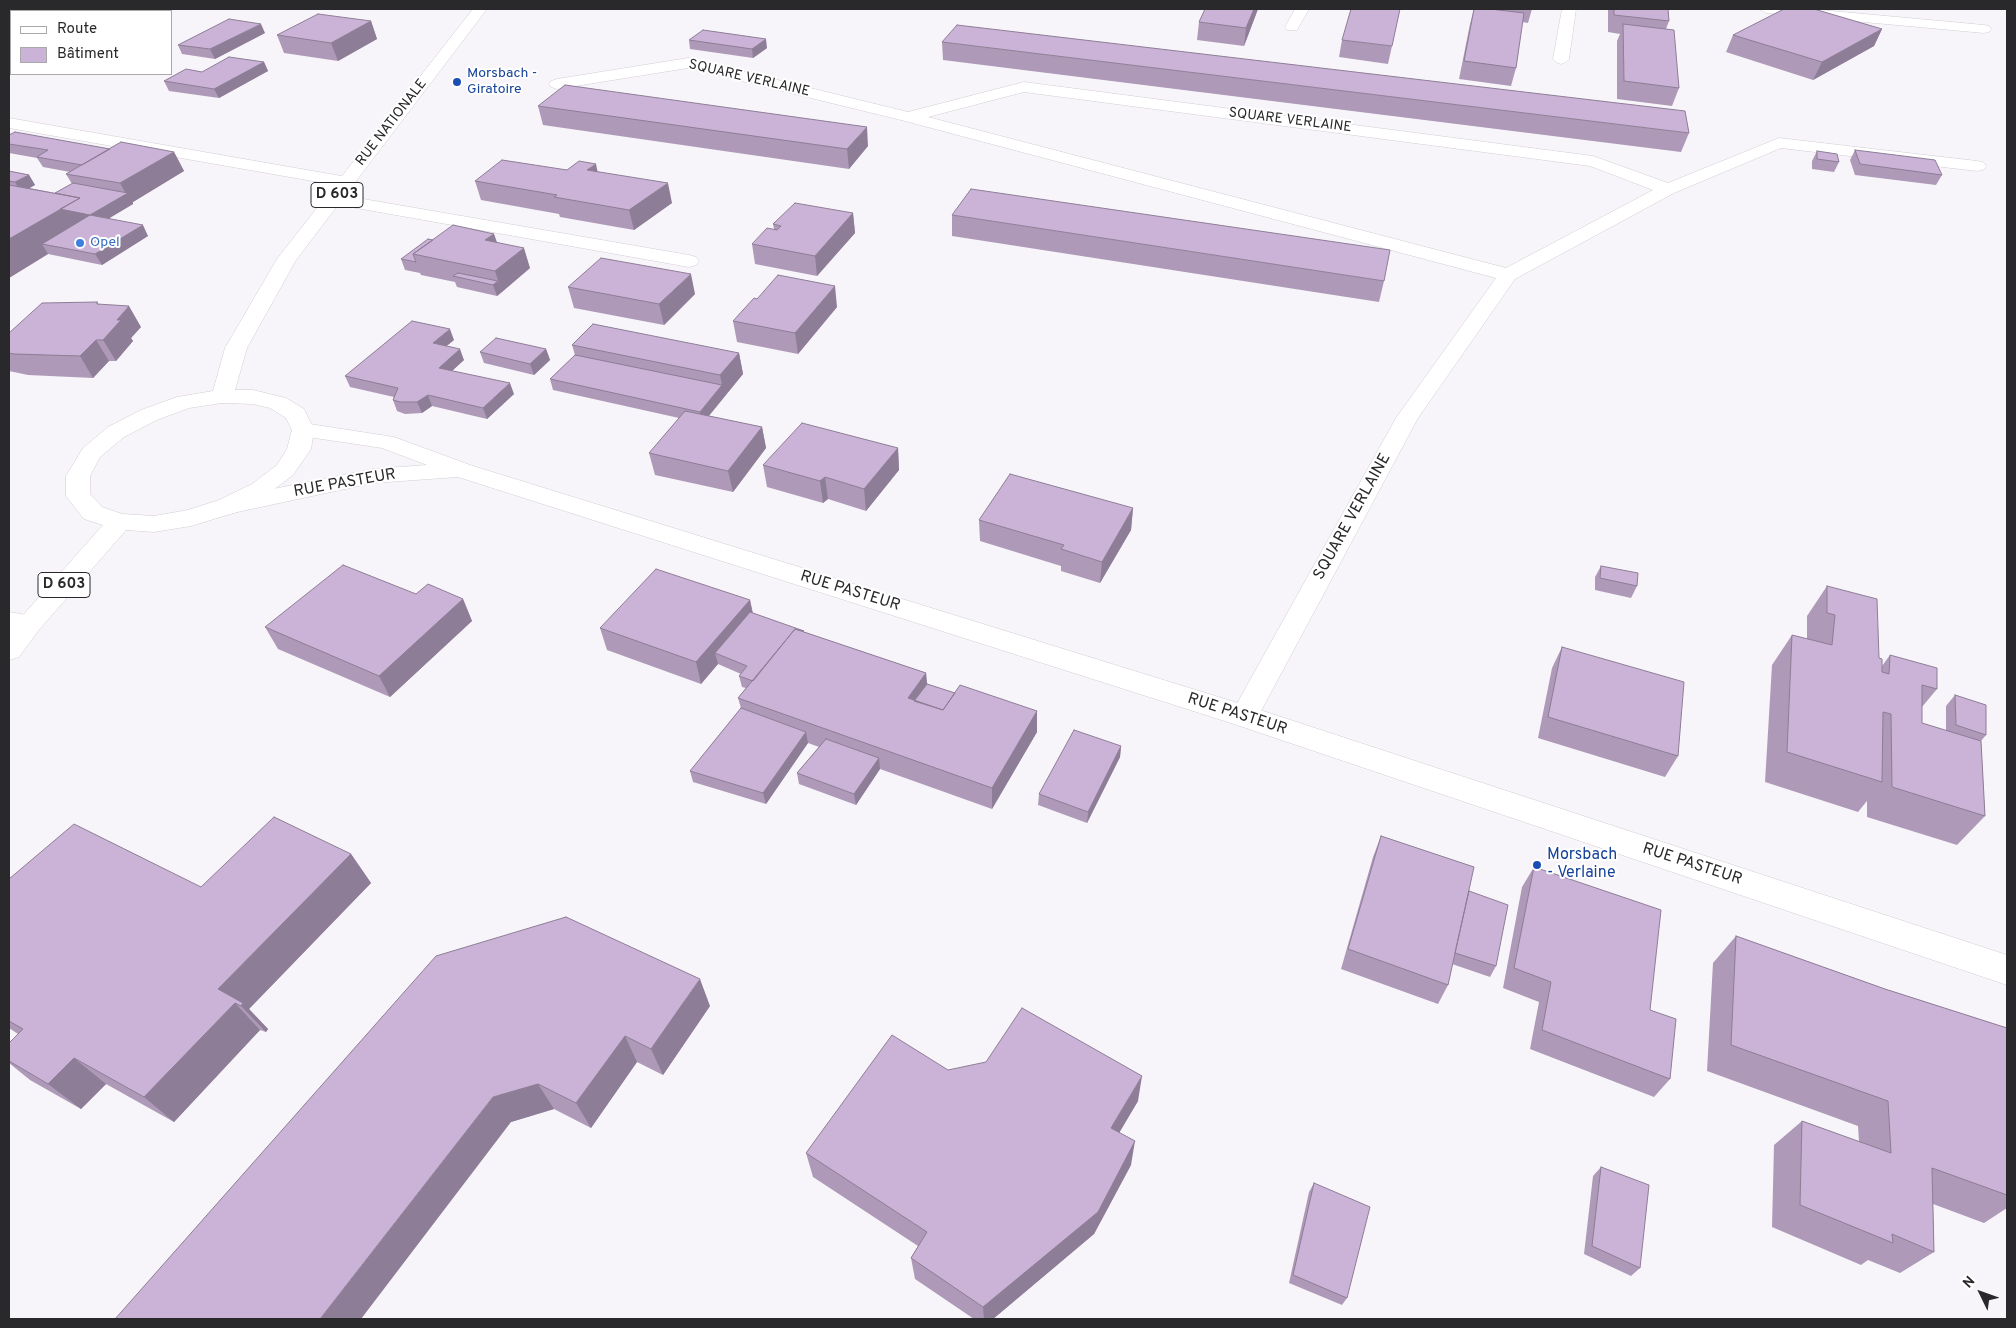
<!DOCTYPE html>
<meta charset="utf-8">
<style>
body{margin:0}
#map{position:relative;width:2016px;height:1328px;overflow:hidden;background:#f8f5fa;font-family:Overpass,sans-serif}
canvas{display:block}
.frame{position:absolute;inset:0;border:10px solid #29282a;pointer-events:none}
.legend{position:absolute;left:10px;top:10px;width:162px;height:65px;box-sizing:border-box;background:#fff;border:1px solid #a9a9aa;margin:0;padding:6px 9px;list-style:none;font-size:15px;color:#29282a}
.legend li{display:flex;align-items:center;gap:10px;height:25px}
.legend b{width:25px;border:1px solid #a9a9aa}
.north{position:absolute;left:1956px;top:1268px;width:50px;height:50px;-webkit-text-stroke:4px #fff;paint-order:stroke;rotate:312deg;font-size:14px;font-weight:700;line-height:20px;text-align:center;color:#29282a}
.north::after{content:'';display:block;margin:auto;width:18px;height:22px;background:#29282a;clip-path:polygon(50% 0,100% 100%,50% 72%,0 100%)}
</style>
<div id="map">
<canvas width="2016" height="1328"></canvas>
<div class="frame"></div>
<ul class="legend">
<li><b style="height:6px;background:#fff"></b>Route</li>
<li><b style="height:14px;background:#cab3d6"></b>Bâtiment</li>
</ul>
<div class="north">N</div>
</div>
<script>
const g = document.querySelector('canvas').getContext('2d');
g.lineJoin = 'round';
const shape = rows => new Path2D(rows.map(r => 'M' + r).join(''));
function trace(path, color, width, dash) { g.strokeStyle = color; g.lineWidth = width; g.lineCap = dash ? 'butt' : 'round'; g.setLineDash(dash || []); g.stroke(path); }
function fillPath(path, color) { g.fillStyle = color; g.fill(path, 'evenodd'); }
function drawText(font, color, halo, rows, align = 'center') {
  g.font = font + ' Overpass,sans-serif'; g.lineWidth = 4; g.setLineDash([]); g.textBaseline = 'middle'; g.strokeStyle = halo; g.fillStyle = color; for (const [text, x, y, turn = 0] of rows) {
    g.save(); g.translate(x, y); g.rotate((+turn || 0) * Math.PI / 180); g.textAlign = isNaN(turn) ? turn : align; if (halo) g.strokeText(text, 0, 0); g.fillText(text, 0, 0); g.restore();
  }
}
const service = shape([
 [334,194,689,255,696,257,699,261,696,265,689,267,328,203,325,199,328,195,334,194]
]);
const minor = shape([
 [1295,9,1309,9,1297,30,1287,30,1285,27,1295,9],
 [1562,9,1576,9,1569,59,1566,62,1561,64,1556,62,1553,59,1562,9],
 [1759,9,1810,9,1984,25,1989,26,1991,29,1989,32,1984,33,1766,13,1759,9],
 [688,58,908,112,1024,82,1593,156,1668,183,1779,138,1977,161,1983,162,1986,166,1983,170,1977,171,1781,148,1674,193,1515,279,1418,418,1254,724,1244,727,1234,724,1230,716,1396,418,1496,278,905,121,688,68,557,89,551,87,549,84,551,81,557,79,688,58],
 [1024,92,1590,166,1653,190,1506,268,928,117,1024,92],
 [9,118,347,177,353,178,356,182,353,186,347,187,9,128,9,118],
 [9,612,38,617,42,624,38,631,29,633,9,630,9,612]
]);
const secondary = shape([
 [303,423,394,437,470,465,1254,708,2007,955,2007,985,1234,724,458,477,373,483,228,514,219,512,216,506,219,500,228,498,373,469,427,465,382,448,295,435,292,430,295,425,303,423]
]);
const primary = shape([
 [473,9,487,9,296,260,247,348,235,390,253,390,286,398,304,409,314,430,311,449,293,475,268,494,237,512,191,526,154,532,126,530,38,631,19,657,9,660,9,631,103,525,84,519,66,496,66,476,83,448,108,427,141,410,177,397,213,391,225,348,277,259,473,9],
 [222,403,253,404,270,408,286,418,292,430,287,449,277,465,252,484,219,500,188,510,154,516,122,514,102,507,90,494,90,476,100,457,124,437,157,420,189,408,222,403]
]);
const wall = shape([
 [1258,9,1244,46,1197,40,1199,22],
 [1474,9,1532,9,1528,23,1522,22,1516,68,1511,86,1459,79,1470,24],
 [1608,9,1668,9,1669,21,1666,29,1679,88,1672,106,1617,99,1617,41,1620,34,1608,32],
 [371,21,377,39,338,61,284,53,277,35],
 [1882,29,1874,46,1813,80,1726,52,1733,35],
 [265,33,215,59,182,54,178,45],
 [689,40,767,48,753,58,690,49],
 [1342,40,1392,46,1388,64,1339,57],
 [942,42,1689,133,1681,152,943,60],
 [264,62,268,71,219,98,169,91,164,81,202,72],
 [538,106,868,146,849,169,543,125],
 [9,135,110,149,174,152,184,171,133,202,133,204,108,219,148,236,102,265,48,254,9,278,9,171,29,175,35,185,29,188,55,193,72,184,66,174,70,172,43,167,37,158,9,153],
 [1855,150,1942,175,1936,185,1855,175,1850,160],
 [1817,151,1839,162,1834,172,1812,169,1812,161],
 [567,170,598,172,672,203,634,230,560,217,559,214,481,200,475,181],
 [853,213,855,233,817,276,755,264,752,244,774,229,773,224],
 [952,215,1384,281,1379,302,952,236],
 [494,234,497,242,530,268,497,296,457,287,455,282,421,275,420,273,405,270,401,259,433,240],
 [568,287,695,294,664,325,574,308],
 [97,302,99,305,141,327,131,338,133,341,116,361,109,361,93,378,28,375,9,371,9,333],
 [837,307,798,354,737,342,733,321],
 [454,340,446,346,464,360,452,371,514,394,487,419,432,406,422,413,405,414,397,411,393,400,394,397,350,387,345,376],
 [572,345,739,353,743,374,709,416,762,427,766,448,733,492,655,475,649,453,679,418,553,390,550,379,575,355],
 [546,349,550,360,534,375,484,363,480,352],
 [898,448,899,470,866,511,828,499,823,503,767,487,763,465],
 [1133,508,1131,530,1100,583,1061,571,1061,566,980,541,979,520],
 [1601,566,1637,586,1631,598,1595,590,1595,577],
 [1827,586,1879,658,1882,666,1890,655,1937,689,1922,707,1922,723,1946,731,1946,706,1955,695,1986,735,1981,741,1985,816,1957,845,1867,817,1867,801,1858,812,1765,782,1772,665,1792,635,1807,639,1807,616],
 [416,594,463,599,472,621,390,697,278,649,265,627],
 [750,600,753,613,804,632,926,673,927,684,955,693,1037,711,1037,732,992,809,880,769,856,805,799,784,797,773,819,747,808,743,766,804,693,782,690,771,741,708,738,698,746,688,742,687,739,676,741,674,718,664,701,684,607,650,600,628],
 [1562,647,1678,756,1665,777,1538,738,1552,668],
 [1121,746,1120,757,1087,823,1038,805,1039,794],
 [1381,836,1469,891,1496,966,1490,977,1452,964,1448,985,1438,1004,1341,969,1373,857],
 [351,854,371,883,249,1009,268,1029,266,1032,260,1030,174,1122,106,1084,81,1109,30,1080,9,1063,9,1043,18,1034,9,1028,9,879,201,887],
 [1534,867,1650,1010,1670,1079,1654,1097,1530,1049,1539,1002,1503,988,1522,887],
 [1736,936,1885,989,2007,1028,2007,1208,1984,1223,1933,1204,1934,1252,1900,1273,1868,1260,1861,1265,1772,1227,1774,1145,1802,1121,1859,1142,1858,1126,1707,1071,1713,963],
 [436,956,710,1006,663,1075,637,1062,591,1128,554,1109,511,1122],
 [948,1070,1138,1101,1119,1132,1131,1165,1094,1234,993,1319,974,1319,915,1279,911,1258,918,1246,813,1177,806,1153],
 [1601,1167,1640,1268,1631,1276,1584,1254,1593,1176],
 [1314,1183,1347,1298,1342,1305,1289,1283,1309,1192]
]);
const shadedWall = shape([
 [1254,9,1258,9,1244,46,1246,28],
 [371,21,377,39,338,61,331,43],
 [261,24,265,33,215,59,210,49],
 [1882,29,1874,46,1813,80,1822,62],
 [766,39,767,48,753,58,752,49],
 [264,62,268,71,219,98,214,89],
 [867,127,868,146,849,169,847,149],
 [174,152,184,171,133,202,133,204,96,226,90,215,126,194,120,183],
 [596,164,600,183,587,170],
 [29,175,35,185,21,193,15,182],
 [668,183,672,203,634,230,629,210],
 [80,198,96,226,42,244,48,254,9,278,9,239],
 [853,213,855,233,817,276,815,256],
 [143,225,148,236,102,265,95,254],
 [494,234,500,254,485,240],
 [524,248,530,268,502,292,495,271],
 [691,274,695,294,664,325,659,304],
 [498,281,502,292,497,296,493,285],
 [835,286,837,307,798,354,795,333],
 [129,306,141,327,131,338,133,341,116,361,103,340,117,320],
 [450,329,454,340,437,354,433,343],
 [96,340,109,361,93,378,80,356],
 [460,349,464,360,443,379,439,368],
 [546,349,550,360,534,375,530,364],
 [739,353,743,374,702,424,700,412,722,385,720,375],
 [510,383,514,394,487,419,483,408],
 [428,395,432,406,422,413,417,402],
 [762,427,766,448,733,492,728,471],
 [898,448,899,470,866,511,864,489],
 [825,477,828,499,823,503,820,481],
 [1133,508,1131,530,1100,583,1102,562],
 [463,599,472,621,390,697,379,676],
 [750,600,754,621,715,653,718,664,701,684,696,662],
 [926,673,928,695,916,711,908,698],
 [1037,711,1037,732,992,809,992,788],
 [806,732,808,743,766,804,763,793],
 [1121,746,1120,757,1087,823,1088,812],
 [879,758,880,769,856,805,854,794],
 [351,854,371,883,249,1009,268,1029,266,1032,241,1006,235,1003,260,1030,174,1122,144,1097,218,989],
 [700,979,710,1006,663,1075,651,1049],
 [625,1036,637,1062,591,1128,576,1103],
 [74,1058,106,1084,81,1109,48,1084],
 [1142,1076,1138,1101,1108,1152,1111,1128],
 [538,1084,554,1109,511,1122,361,1319,320,1319,493,1097],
 [1135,1141,1131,1165,1094,1234,993,1319,984,1319,983,1307]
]);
const building = shape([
 [1205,9,1254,9,1246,28,1199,22,1205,9],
 [1351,9,1400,9,1392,46,1342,40,1351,9],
 [1474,9,1490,9,1524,13,1516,68,1464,61,1474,9],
 [1614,9,1668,9,1669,21,1614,15,1614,9],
 [1784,9,1814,9,1882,29,1822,62,1733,35,1784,9],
 [318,14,371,21,331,43,277,35,318,14],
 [229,19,261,24,210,49,178,45,229,19],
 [1623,24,1674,30,1679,88,1624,81,1623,24],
 [957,25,1685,111,1689,133,942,42,957,25],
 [703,30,766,39,752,49,689,40,703,30],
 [229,57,264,62,214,89,164,81,186,69,202,72,229,57],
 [565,85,867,127,847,149,538,106,565,85],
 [15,132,110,149,82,165,37,157,48,150,9,144,9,135,15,132],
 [121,142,174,152,120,183,66,174,121,142],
 [1855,150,1935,160,1942,175,1860,164,1855,150],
 [1817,151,1837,154,1839,162,1817,159,1817,151],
 [502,160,567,170,579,161,596,164,587,170,668,183,629,210,554,197,557,195,475,181,502,160],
 [9,171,29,175,15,182,9,181,9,171],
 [73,183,128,193,90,215,143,225,95,254,42,244,90,215,60,209,80,198,55,193,73,183],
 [9,185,80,198,9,239,9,185],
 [971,189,1390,250,1384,281,952,215,971,189],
 [795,203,853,213,815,256,752,244,767,228,777,230,781,226,773,224,795,203],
 [453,225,494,234,485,240,524,248,495,271,413,254,453,225],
 [428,239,433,240,413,254,416,262,401,259,428,239],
 [601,258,691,274,659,304,568,287,601,258],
 [458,273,498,281,493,285,453,276,458,273],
 [778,275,835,286,795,333,733,321,754,298,757,299,778,275],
 [97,302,97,304,129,306,117,320,121,320,103,340,96,340,80,356,14,354,9,353,9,333,42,303,97,302],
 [412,321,450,329,433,343,460,349,439,368,510,383,483,408,428,395,417,402,400,402,393,400,398,388,345,376,412,321],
 [593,324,739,353,720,375,572,345,593,324],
 [496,338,546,349,530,364,480,352,496,338],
 [575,355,722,385,700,412,550,379,575,355],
 [685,411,762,427,728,471,649,453,685,411],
 [802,423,898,448,864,489,825,477,820,481,763,465,802,423],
 [1010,474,1133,508,1102,562,1061,549,1064,545,979,520,1010,474],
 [343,565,416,594,428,584,463,599,379,676,265,627,343,565],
 [1601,566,1638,573,1637,586,1600,578,1601,566],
 [656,569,750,600,696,662,600,628,656,569],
 [1827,586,1877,599,1879,658,1882,659,1882,672,1889,674,1890,655,1937,668,1937,689,1922,685,1922,723,1981,741,1985,816,1892,787,1891,714,1883,712,1882,782,1787,752,1792,635,1832,645,1835,615,1827,613,1827,586],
 [750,612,804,631,795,629,753,681,739,676,747,666,715,653,750,612],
 [795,629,926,673,908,698,943,710,960,685,1037,711,992,788,738,698,795,629],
 [1562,647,1684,682,1678,756,1548,717,1562,647],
 [927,684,955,693,943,710,914,701,927,684],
 [1955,695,1986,705,1986,735,1956,725,1955,695],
 [741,708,806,732,763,793,690,771,741,708],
 [1074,730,1121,746,1088,812,1039,794,1074,730],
 [826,739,879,758,854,794,797,773,826,739],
 [274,817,351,854,218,989,243,1003,241,1006,235,1003,144,1097,74,1058,48,1084,9,1061,9,1043,23,1029,9,1021,9,879,74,824,201,887,274,817],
 [1381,836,1474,867,1448,985,1348,949,1381,836],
 [1534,867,1661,910,1650,1010,1676,1019,1670,1079,1542,1030,1551,982,1514,968,1534,867],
 [1469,891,1508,905,1496,966,1455,953,1469,891],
 [566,917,700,979,651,1049,625,1036,576,1103,538,1084,493,1097,320,1319,115,1319,436,956,566,917],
 [1736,936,1885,989,2007,1028,2007,1195,1932,1168,1934,1252,1892,1234,1893,1243,1800,1205,1802,1121,1891,1153,1888,1101,1731,1045,1736,936],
 [1022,1008,1142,1076,1111,1128,1135,1141,1098,1212,983,1307,911,1258,927,1232,806,1153,892,1035,948,1070,986,1062,1022,1008],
 [1601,1167,1649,1185,1640,1268,1592,1246,1601,1167],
 [1314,1183,1370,1207,1347,1298,1293,1275,1314,1183]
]);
const markers = [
 [457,82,5,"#1a4fb4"],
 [80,243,5,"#3f7fe0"],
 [1537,865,5,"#1a4fb4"]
];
const farTransitnames = [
 ["Morsbach -",467,74],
 ["Giratoire",467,90]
];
const farStreetnames = [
 ["SQUARE VERLAINE",749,79,13],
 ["SQUARE VERLAINE",1290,121,7],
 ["RUE NATIONALE",392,123,-52]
];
const farShopnames = [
 ["Opel",90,243]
];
const shields = [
 [337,195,52],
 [64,585,52]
];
const shieldNames = [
 ["D 603",337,195],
 ["D 603",64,585]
];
const streetNames = [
 ["RUE PASTEUR",345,484,-10],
 ["SQUARE VERLAINE",1353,517,-61],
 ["RUE PASTEUR",850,592,17],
 ["RUE PASTEUR",1237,715,18],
 ["RUE PASTEUR",1692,865,18]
];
const transitNames = [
 ["Morsbach",1547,856],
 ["- Verlaine",1547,874]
];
trace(service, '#d1cdd3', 1);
trace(minor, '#d1cdd3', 1);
trace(secondary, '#d1cdd3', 1);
trace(primary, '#d1cdd3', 1);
fillPath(service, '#fff');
fillPath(minor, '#fff');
fillPath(secondary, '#fff');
fillPath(primary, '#fff');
fillPath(wall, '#ae9ab8');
fillPath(shadedWall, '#8d7d96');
fillPath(building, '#cab3d6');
trace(building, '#8d7d96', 1);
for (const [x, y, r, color] of markers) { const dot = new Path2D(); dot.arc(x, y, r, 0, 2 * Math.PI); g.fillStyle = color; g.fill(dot); trace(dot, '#fff', 2); }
drawText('14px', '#164399', '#fff', farTransitnames, 'left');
drawText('14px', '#29282a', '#fff', farStreetnames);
drawText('14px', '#366cbe', '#fff', farShopnames, 'left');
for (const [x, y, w] of shields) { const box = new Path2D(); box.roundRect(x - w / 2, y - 12.5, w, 25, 4); g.fillStyle = '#fff'; g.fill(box); trace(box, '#29282a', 1); }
drawText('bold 15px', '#29282a', null, shieldNames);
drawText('16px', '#29282a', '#fff', streetNames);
drawText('16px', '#164399', '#fff', transitNames, 'left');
</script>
